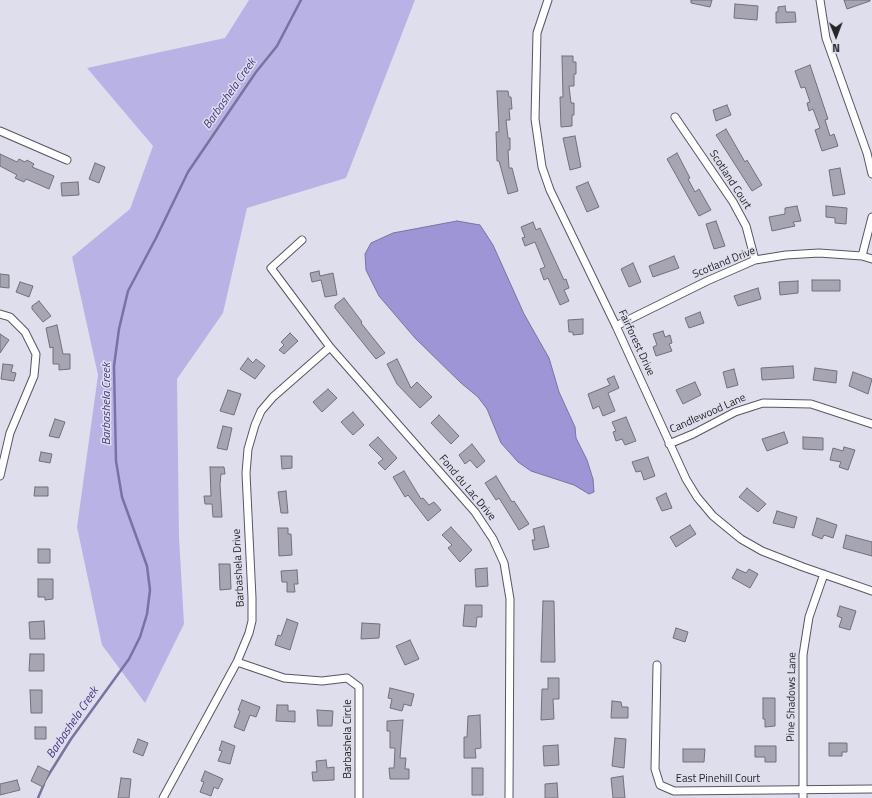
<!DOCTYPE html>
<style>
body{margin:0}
#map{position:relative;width:872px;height:798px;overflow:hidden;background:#dfdeec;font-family:"Titillium Web",sans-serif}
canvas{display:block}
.north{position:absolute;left:816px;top:16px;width:40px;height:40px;-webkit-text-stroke:3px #dfdeec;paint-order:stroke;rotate:179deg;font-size:11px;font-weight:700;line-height:16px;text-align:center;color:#252429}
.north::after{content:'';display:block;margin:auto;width:14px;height:18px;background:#252429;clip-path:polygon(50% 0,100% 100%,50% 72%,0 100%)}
</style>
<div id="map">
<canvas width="872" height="798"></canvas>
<div class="north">N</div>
</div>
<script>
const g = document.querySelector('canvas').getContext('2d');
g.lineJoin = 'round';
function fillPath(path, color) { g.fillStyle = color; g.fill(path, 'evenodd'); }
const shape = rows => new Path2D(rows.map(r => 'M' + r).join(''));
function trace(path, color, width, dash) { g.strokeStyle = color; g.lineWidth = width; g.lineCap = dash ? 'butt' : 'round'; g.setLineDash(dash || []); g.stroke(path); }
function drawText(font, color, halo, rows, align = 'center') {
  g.font = font + ' "Titillium Web",sans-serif'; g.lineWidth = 3; g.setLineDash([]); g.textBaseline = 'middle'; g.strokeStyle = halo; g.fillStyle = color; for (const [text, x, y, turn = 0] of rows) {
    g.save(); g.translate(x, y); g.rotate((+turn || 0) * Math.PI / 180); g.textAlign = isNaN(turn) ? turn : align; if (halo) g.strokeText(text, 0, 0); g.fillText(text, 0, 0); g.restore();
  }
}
const green = shape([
 [249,0,415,0,346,178,247,208,223,313,177,379,179,537,184,624,145,703,102,645,77,527,98,375,72,257,130,209,153,146,87,68,225,38]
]);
const water = shape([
 [457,221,480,225,493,245,524,314,549,358,559,392,575,427,576,438,587,460,593,479,594,492,589,494,574,485,531,471,518,462,501,443,487,409,478,397,461,383,415,338,379,296,366,270,365,254,371,243,393,233,457,221]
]);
const stream = shape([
 [46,779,71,739,129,659,140,637,147,614,150,590,147,566,122,497,116,461,114,366,119,329,128,291,156,238,188,172,256,72,277,46,301,0],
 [38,798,44,784]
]);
const building = shape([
 [691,0,712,0,710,7,691,3,691,0],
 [844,0,870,0,870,1,847,9,844,0],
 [735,4,758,6,757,20,734,18,735,4],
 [785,6,786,12,795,12,796,22,776,23,776,12,778,12,778,7,785,6],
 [562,56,573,56,573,62,576,62,576,74,574,74,574,86,569,86,571,103,574,103,574,115,572,115,572,126,561,127,560,97,563,97,562,56],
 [810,65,828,119,825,120,830,136,834,134,838,146,822,151,815,130,820,128,813,109,809,111,807,103,810,102,805,87,801,88,795,71,810,65],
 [497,91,508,91,509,97,511,97,512,109,509,109,510,120,506,120,508,138,510,138,510,150,508,150,509,168,512,168,518,191,508,194,499,161,497,161,496,132,499,132,497,91],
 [727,105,731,115,716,121,713,110,727,105],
 [726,129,745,162,747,160,762,185,752,191,716,135,726,129],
 [575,136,581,167,570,170,563,138,575,136],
 [677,153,690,178,688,179,695,192,699,189,711,210,699,216,667,159,677,153],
 [0,154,17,162,19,159,25,162,27,160,34,164,32,167,54,176,49,189,26,179,24,182,15,178,17,175,0,166,0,154],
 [95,163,105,167,99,183,89,179,95,163],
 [840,168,845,194,833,196,829,170,840,168],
 [78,182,79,195,62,196,61,183,78,182],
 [588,182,599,207,587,212,576,187,588,182],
 [797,206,801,221,793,222,795,226,772,231,769,217,785,214,785,208,797,206],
 [826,206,847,208,846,224,835,223,835,218,826,217,826,206],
 [716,221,725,246,714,249,706,224,716,221],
 [533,222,536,230,540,228,564,280,566,279,569,288,564,290,569,301,560,305,548,278,544,280,540,269,545,267,535,242,525,246,522,238,525,237,521,227,533,222],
 [674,256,679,268,653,277,649,266,674,256],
 [633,263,641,282,629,287,621,269,633,263],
 [319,271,320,276,333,273,337,295,325,297,321,280,312,282,310,273,319,271],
 [0,274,9,275,9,288,0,287,0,274],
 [812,280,840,280,840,291,812,291,812,280],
 [798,281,798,293,780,295,779,282,798,281],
 [20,282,33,286,29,297,16,292,20,282],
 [758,288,761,299,738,306,734,296,758,288],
 [344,298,362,322,361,323,385,353,376,359,335,308,335,305,344,298],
 [39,301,51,316,43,322,32,309,32,306,39,301],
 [700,312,704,323,689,328,685,318,700,312],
 [583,319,583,334,573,335,573,332,569,332,568,320,583,319],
 [57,325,63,354,70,354,70,369,59,370,59,364,53,364,53,347,50,348,46,328,57,325],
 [663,331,665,337,670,335,672,343,669,344,672,351,656,356,653,347,657,345,653,334,663,331],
 [290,333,298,341,284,354,279,350,284,345,281,342,290,333],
 [0,334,9,340,0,353,0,334],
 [248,358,253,363,256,359,265,366,255,379,240,369,248,358],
 [397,359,411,388,417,382,432,397,420,408,397,384,387,364,397,359],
 [3,364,13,365,11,372,16,373,14,381,1,379,3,364],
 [793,366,794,378,762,380,761,368,793,366],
 [815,368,837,371,836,383,813,380,815,368],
 [734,369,738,385,727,388,723,372,734,369],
 [853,372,872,379,868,394,849,386,853,372],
 [614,376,619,388,608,393,615,411,603,416,599,406,593,409,588,394,610,385,607,379,614,376],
 [695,382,701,395,683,404,676,390,695,382],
 [328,389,337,398,322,412,313,402,328,389],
 [228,390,241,394,234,415,220,411,228,390],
 [353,412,364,425,353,435,341,422,353,412],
 [439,415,459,436,451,444,431,423,439,415],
 [626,417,636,441,625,445,622,439,616,441,613,432,616,431,612,422,626,417],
 [55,419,65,422,59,438,49,436,55,419],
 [223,426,232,428,227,450,217,448,223,426],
 [784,432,788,443,767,451,762,439,784,432],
 [378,437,397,458,385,470,378,463,383,459,369,445,378,437],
 [803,437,823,438,823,450,803,449,803,437],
 [472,444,485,461,477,468,470,460,465,464,459,455,472,444],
 [844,447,855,450,848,470,839,467,841,462,830,460,833,448,843,451,844,447],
 [41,452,52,454,50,463,39,461,41,452],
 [281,456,292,456,292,468,282,469,281,456],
 [648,457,655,476,644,480,641,471,636,472,632,462,648,457],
 [210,467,224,467,225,474,221,474,220,485,222,517,213,517,212,504,205,504,204,496,211,496,210,467],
 [404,471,421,499,423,498,429,505,434,502,441,510,428,521,408,495,405,497,393,477,404,471],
 [496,476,512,502,514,501,529,524,519,530,499,498,496,500,485,483,496,476],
 [35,487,48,487,48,496,34,496,35,487],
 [747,488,766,504,758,512,739,497,747,488],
 [286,491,288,513,281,513,278,492,286,491],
 [666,493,672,508,662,511,656,498,666,493],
 [777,511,797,517,794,528,773,523,777,511],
 [817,518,837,525,833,538,824,535,822,539,812,535,817,518],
 [690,525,696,534,676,547,670,537,690,525],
 [544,526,549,547,534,550,532,540,535,540,533,529,544,526],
 [451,527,472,550,460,562,448,548,452,545,442,535,451,527],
 [278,528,288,528,288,534,291,534,292,555,279,556,278,528],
 [846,535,872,542,872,556,843,548,846,535],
 [38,549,50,549,50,563,38,563,38,549],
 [219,564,230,564,231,589,220,590,219,564],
 [487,568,488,586,476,587,475,569,487,568],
 [737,569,746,573,749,569,758,574,750,588,732,578,737,569],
 [297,570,298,584,294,584,295,592,287,592,287,582,282,582,281,571,297,570],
 [38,579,53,579,53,599,45,600,45,597,38,597,38,579],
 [543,601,554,601,555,662,541,662,543,601],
 [465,605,482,605,482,617,477,617,476,627,463,626,465,605],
 [840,606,856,611,850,630,839,627,842,618,837,616,840,606],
 [287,619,298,623,290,650,275,645,278,635,281,636,287,619],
 [44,621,45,639,30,639,29,622,44,621],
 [362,623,380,624,379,638,361,639,362,623],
 [676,628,688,632,685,642,673,638,676,628],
 [410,640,419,659,405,665,396,646,410,640],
 [30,654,44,654,44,671,29,671,30,654],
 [548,678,559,678,559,699,553,699,554,719,541,720,542,689,548,689,548,678],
 [390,688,414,694,411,706,404,704,402,711,390,708,392,699,388,698,390,688],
 [30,690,42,690,42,713,31,713,30,690],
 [763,698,775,698,775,726,765,727,765,719,763,719,763,698],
 [242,700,260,707,256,717,250,715,244,731,234,727,240,711,238,710,242,700],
 [612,701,621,702,622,707,628,707,628,718,611,718,612,701],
 [277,705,288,705,288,711,295,711,295,722,276,721,277,705],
 [317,710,333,711,332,726,318,726,317,710],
 [480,715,481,748,475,749,476,758,464,758,464,737,467,737,468,716,480,715],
 [403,720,400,758,406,758,405,769,409,769,409,779,390,779,389,768,394,768,395,748,390,748,390,731,387,731,387,721,403,720],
 [35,727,46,727,46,739,35,739,35,727],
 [615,738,626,739,624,768,612,766,615,738],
 [138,739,148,743,143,756,133,752,138,739],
 [222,741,235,746,230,764,218,761,222,751,219,750,222,741],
 [829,743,847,743,847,752,842,752,842,756,829,756,829,743],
 [558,745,559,765,544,766,543,746,558,745],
 [755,746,776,746,776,762,765,762,765,757,755,757,755,746],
 [683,749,705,749,704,762,683,762,683,749],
 [326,760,327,768,334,767,334,780,313,781,312,772,317,772,316,761,326,760],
 [38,766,50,772,43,787,31,781,38,766],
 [472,768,483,768,483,795,472,795,472,768],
 [205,771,223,779,218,789,214,787,211,796,200,792,204,782,201,781,205,771],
 [623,776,625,798,613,798,611,778,623,776],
 [121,778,131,779,129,798,118,798,121,778],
 [17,780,20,790,0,795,0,784,17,780],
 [557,783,558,798,545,798,545,784,557,783]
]);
const minor = shape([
 [548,0,537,33,535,119,542,167,550,190,616,326,686,479,697,497,713,516,741,539,762,551,803,567,872,591],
 [820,0,826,38,867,153,872,174],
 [675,117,733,202,746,226,755,260],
 [0,131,67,160],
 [302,240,271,268,330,347,475,512,493,539,504,563,510,599,509,798],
 [862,256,872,217],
 [0,314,10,317,25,332,36,354,34,376,10,433,0,476],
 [616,326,707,281,755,260,786,255,819,253,862,256,872,259],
 [669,444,693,434,735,412,763,403,811,404,872,424],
 [237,662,284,678,322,681,347,678,359,687,359,798],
 [657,665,655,769,660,785,674,791,872,789],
 [163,798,237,662,249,633,252,621,252,598,246,473,248,449,255,425,261,411,273,397,330,347],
 [803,798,803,655,809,617,824,574]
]);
const streetNames = [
 ["Scotland Court",730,180,57],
 ["Scotland Drive",724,263,-22],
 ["Fairforest Drive",636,343,65],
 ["Candlewood Lane",708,414,-24],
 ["Fond du Lac Drive",467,488,50],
 ["Barbashela Drive",239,568,-93],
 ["Pine Shadows Lane",792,697,-89],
 ["Barbashela Circle",348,739,-90],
 ["East Pinehill Court",718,779]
];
const waterNames = [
 ["Barbashela Creek",230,94,-55],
 ["Barbashela Creek",107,404,-90],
 ["Barbashela Creek",73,723,-56]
];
fillPath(green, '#b9b3e5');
fillPath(water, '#9d95d5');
trace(water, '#7973a1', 1);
trace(stream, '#7973a1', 2.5);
fillPath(building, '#a7a5b2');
trace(building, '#71707c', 1);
trace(minor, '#585662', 9);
trace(minor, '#fff', 7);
drawText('11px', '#252429', '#dfdeec', streetNames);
drawText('italic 12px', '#473683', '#dfdeec', waterNames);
</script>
